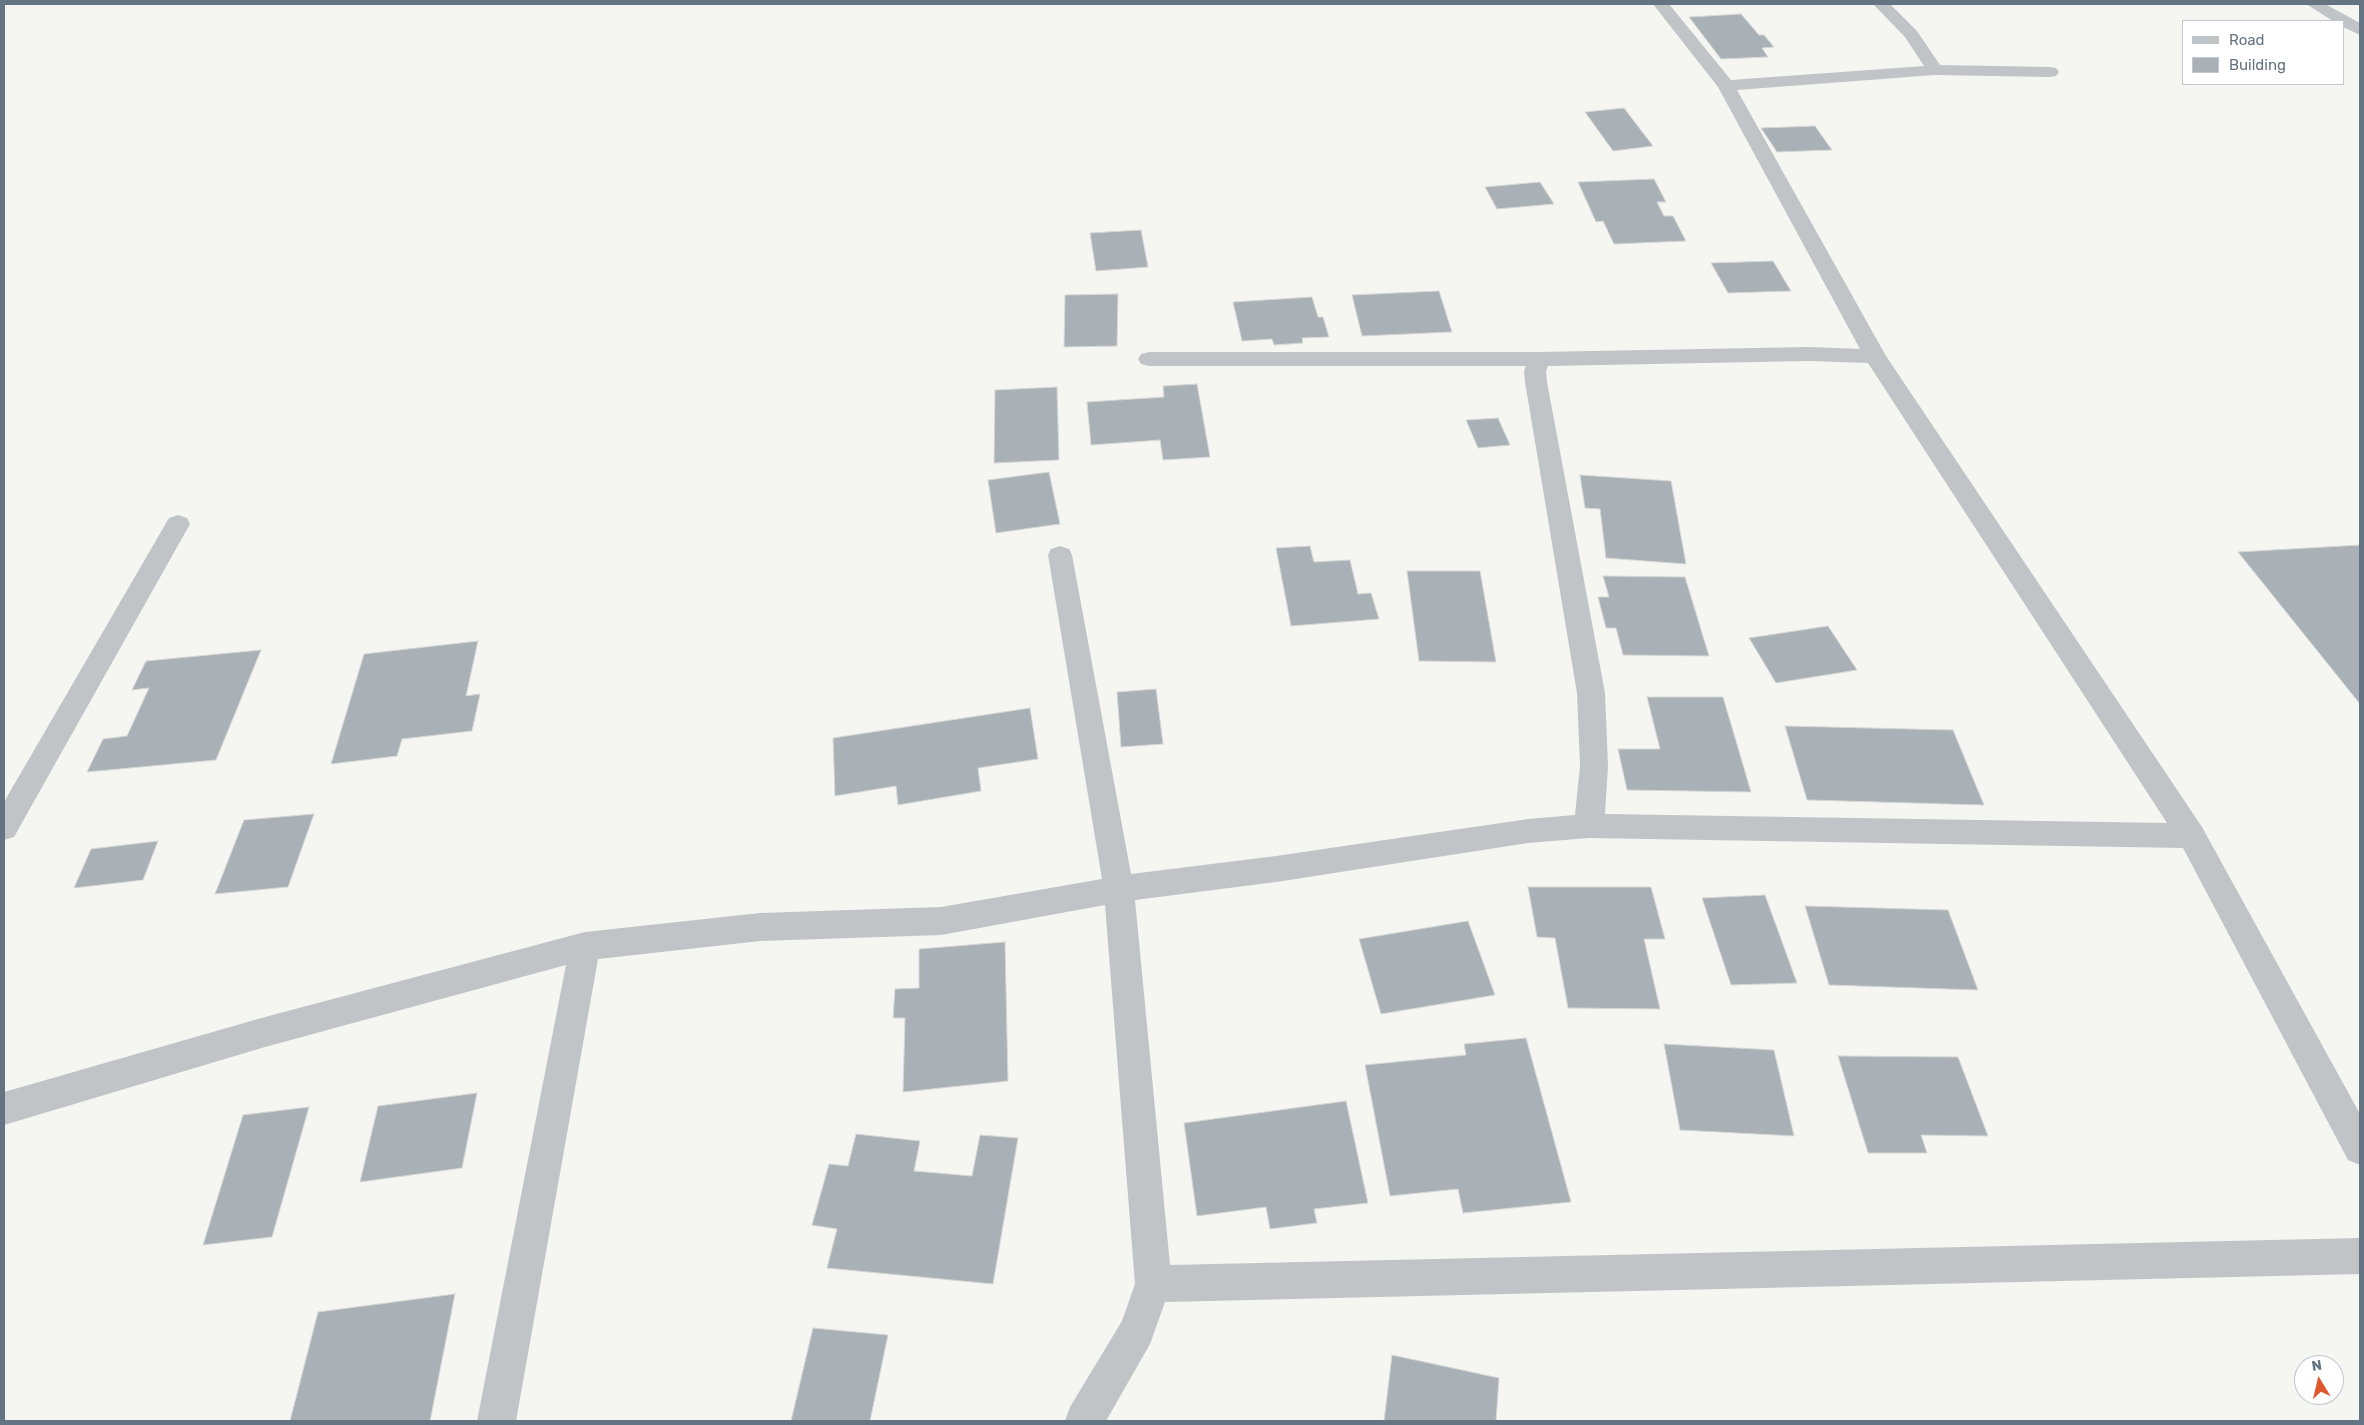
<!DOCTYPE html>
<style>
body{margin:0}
#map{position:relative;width:2364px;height:1425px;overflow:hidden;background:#f5f5f2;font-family:Rubik,sans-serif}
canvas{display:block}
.frame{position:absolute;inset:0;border:5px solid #657482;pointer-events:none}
.legend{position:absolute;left:2182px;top:20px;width:162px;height:65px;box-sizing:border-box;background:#fff;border:1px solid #c1c7cd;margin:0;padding:6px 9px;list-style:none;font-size:15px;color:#657482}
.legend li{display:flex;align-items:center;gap:10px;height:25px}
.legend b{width:25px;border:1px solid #c1c7cd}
.north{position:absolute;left:2294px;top:1355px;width:50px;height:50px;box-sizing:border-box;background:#fff;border:1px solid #c1c7cd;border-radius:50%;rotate:351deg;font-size:14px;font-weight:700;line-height:20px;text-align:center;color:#657482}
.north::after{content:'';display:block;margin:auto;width:18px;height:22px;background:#db592c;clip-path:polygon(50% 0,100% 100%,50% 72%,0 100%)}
</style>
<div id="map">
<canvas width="2364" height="1425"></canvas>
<div class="frame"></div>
<ul class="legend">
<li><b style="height:6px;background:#c0c4c7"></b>Road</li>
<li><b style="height:14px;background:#aab1b6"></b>Building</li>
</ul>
<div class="north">N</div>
</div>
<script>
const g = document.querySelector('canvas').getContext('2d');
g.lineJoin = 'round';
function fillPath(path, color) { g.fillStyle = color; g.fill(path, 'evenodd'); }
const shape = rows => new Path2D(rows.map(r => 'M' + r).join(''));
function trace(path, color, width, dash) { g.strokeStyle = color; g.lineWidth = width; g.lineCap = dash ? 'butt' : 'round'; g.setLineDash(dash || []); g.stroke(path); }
const building = shape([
 [1741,14,1759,35,1764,35,1774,47,1762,48,1768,57,1721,59,1689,17,1741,14],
 [1624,108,1653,146,1613,151,1585,112,1624,108],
 [1815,126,1832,150,1777,152,1761,128,1815,126],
 [1654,179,1666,202,1657,202,1664,216,1673,216,1686,241,1614,244,1603,221,1596,222,1578,182,1654,179],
 [1540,182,1554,204,1497,209,1485,187,1540,182],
 [1141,230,1148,267,1096,271,1090,233,1141,230],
 [1773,261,1791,291,1728,293,1711,263,1773,261],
 [1439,291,1452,332,1362,336,1352,295,1439,291],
 [1118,294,1117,346,1064,347,1065,295,1118,294],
 [1312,297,1318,317,1323,317,1329,337,1302,338,1303,343,1274,345,1272,339,1242,341,1233,302,1312,297],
 [1197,384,1210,457,1163,460,1160,440,1091,445,1087,402,1164,397,1163,386,1197,384],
 [1057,387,1059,460,994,463,995,390,1057,387],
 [1498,418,1510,445,1478,448,1466,420,1498,418],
 [1049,472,1060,524,996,533,988,480,1049,472],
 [1580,475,1671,481,1686,564,1606,558,1600,509,1585,508,1580,475],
 [2360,545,2360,704,2238,552,2360,545],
 [1310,546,1314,562,1350,560,1358,594,1371,593,1379,619,1291,626,1276,548,1310,546],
 [1407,571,1480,571,1496,662,1419,661,1407,571],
 [1603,576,1685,577,1709,656,1623,655,1616,628,1606,628,1598,597,1609,597,1603,576],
 [1828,626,1857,670,1776,683,1749,638,1828,626],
 [478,641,466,696,480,694,472,731,402,739,397,756,331,764,364,654,478,641],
 [261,650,216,760,87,772,103,739,127,736,149,688,132,690,146,661,261,650],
 [1156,689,1163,744,1121,747,1117,692,1156,689],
 [1647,697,1723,697,1751,792,1627,790,1618,749,1660,749,1647,697],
 [1030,708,1038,759,978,768,981,791,898,805,896,786,835,796,833,738,1030,708],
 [1785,726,1953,730,1984,805,1807,800,1785,726],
 [314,814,288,887,215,894,244,820,314,814],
 [158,841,143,880,74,888,91,849,158,841],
 [1528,887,1651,887,1665,939,1644,939,1660,1009,1568,1008,1555,938,1537,937,1528,887],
 [1765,895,1797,983,1731,985,1702,898,1765,895],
 [1805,906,1948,910,1978,990,1829,985,1805,906],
 [1468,921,1495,995,1381,1014,1359,939,1468,921],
 [1005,942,1008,1081,903,1092,905,1018,893,1018,895,989,919,988,919,949,1005,942],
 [1526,1038,1571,1202,1463,1213,1458,1189,1390,1196,1365,1065,1466,1055,1464,1044,1526,1038],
 [1664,1044,1774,1050,1794,1136,1680,1130,1664,1044],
 [1838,1056,1958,1057,1988,1136,1921,1135,1927,1153,1868,1153,1838,1056],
 [477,1093,462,1168,360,1182,378,1106,477,1093],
 [1346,1101,1368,1203,1314,1209,1317,1223,1270,1229,1266,1207,1197,1216,1184,1123,1346,1101],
 [309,1107,272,1237,203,1245,243,1115,309,1107],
 [856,1134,920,1141,914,1171,972,1176,980,1135,1018,1138,993,1284,827,1268,837,1229,812,1225,829,1164,848,1166,856,1134],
 [455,1294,430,1421,290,1421,318,1312,455,1294],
 [813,1328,888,1335,870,1421,791,1421,813,1328],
 [1392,1355,1499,1378,1496,1421,1384,1421,1392,1355]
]);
const minor = shape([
 [1653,4,1669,4,1731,80,1924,66,1905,37,1873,4,1890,4,1917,31,1940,65,2050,67,2056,68,2059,72,2056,76,2050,77,1935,75,1737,90,1886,356,2202,827,2360,1114,2360,1165,2348,1160,2183,848,1589,838,1528,843,1276,882,1135,900,1170,1265,2360,1238,2360,1274,1165,1302,1150,1344,1106,1421,1065,1421,1070,1407,1122,1321,1135,1284,1105,905,941,935,760,941,598,959,516,1421,477,1421,566,965,265,1047,4,1125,4,1092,265,1017,585,932,760,913,941,907,1102,879,1048,555,1051,549,1060,546,1069,549,1072,555,1131,874,1276,856,1528,819,1575,815,1580,766,1577,693,1525,382,1524,371,1526,366,1149,366,1141,364,1138,359,1141,354,1149,352,1540,352,1809,347,1860,349,1718,87,1653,4],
 [1809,361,1868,363,2167,823,1605,814,1608,766,1605,693,1547,382,1546,371,1548,366,1809,361],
 [2306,4,2325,4,2360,23,2360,35,2343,27,2343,21,2333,21,2306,4],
 [178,515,187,518,190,524,14,837,4,840,4,802,169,518,178,515]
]);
fillPath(building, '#aab1b6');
trace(building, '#d6d7d4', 1);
fillPath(minor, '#c0c4c7');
</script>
